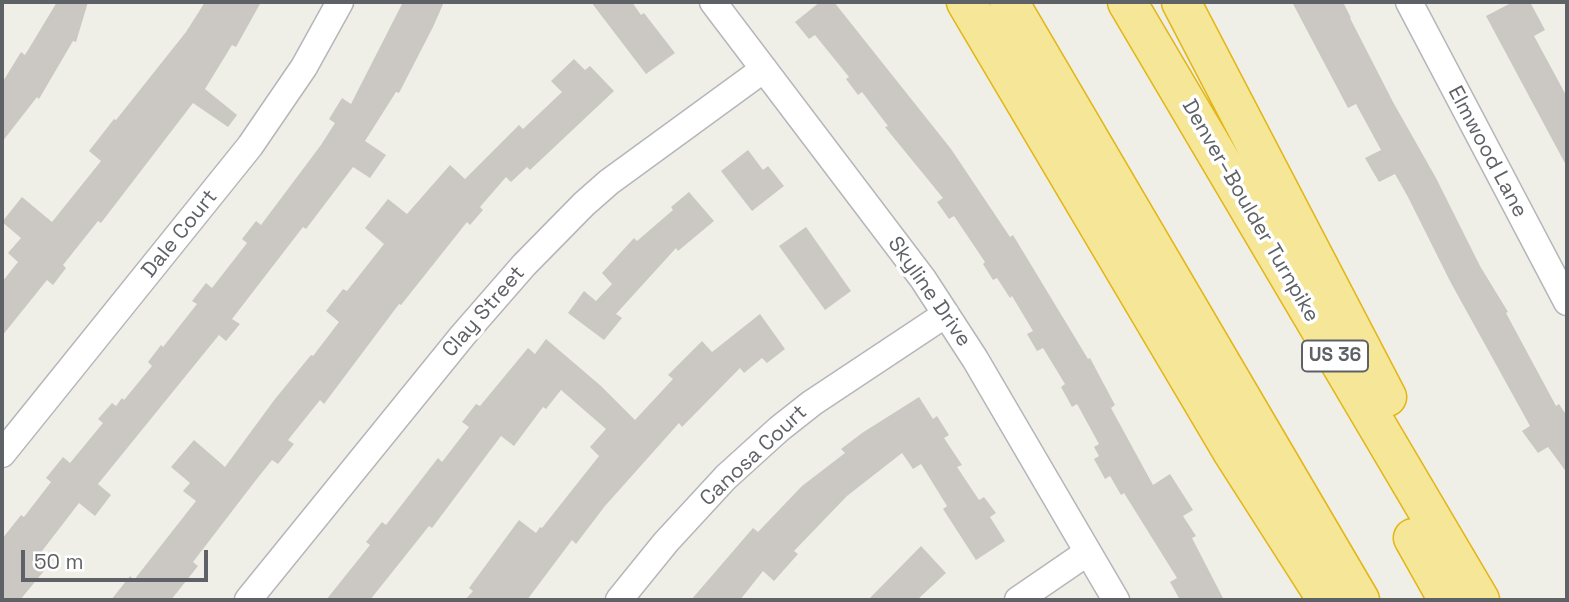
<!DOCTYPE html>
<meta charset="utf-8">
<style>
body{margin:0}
#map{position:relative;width:1569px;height:602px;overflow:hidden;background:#efeee7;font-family:"Space Grotesk",sans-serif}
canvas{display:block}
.frame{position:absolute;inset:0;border:4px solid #5e6166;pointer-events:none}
.scale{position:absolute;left:21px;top:550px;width:187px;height:32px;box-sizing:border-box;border:4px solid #5e6166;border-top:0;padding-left:9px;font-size:21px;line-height:24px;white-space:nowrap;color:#5e6166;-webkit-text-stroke:5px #fff;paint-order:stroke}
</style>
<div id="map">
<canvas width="1569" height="602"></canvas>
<div class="frame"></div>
<div class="scale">50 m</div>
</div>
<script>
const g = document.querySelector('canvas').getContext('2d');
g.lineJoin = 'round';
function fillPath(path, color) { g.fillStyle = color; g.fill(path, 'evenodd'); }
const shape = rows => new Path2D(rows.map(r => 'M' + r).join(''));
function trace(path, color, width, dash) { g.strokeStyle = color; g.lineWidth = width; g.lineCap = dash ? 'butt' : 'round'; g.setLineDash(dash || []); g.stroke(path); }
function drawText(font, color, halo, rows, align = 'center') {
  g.font = font + ' "Space Grotesk",sans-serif'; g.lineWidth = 7; g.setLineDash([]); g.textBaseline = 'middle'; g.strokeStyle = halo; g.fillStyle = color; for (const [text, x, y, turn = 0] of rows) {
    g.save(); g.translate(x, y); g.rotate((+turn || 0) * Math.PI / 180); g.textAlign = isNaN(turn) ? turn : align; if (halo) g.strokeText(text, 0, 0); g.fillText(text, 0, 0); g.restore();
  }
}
const building = shape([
 [57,2,88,2,76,42,73,41,39,99,37,97,2,142,2,83,21,52,25,55],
 [205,2,261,2,236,47,232,45,205,89,237,115,228,127,193,103,101,223,98,221,63,265,66,268,53,285,47,280,2,336,2,282,18,262,8,253,21,238,2,222,22,197,52,222,101,161,89,151,114,119,116,120,186,32],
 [403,2,444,2,433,27,399,93,396,92,365,141,386,155,370,178,353,167,306,229,303,227,232,319,240,324,226,341,219,335,210,346,98,484,111,495,95,516,79,503,42,551,53,560,20,600,2,600,2,539,21,515,24,517,51,482,46,478,63,457,70,463,103,423,98,419,112,403,116,406,122,398,124,400,152,366,148,362,161,345,163,347,197,304,192,301,206,283,212,288,247,243,242,239,256,221,261,225,321,145,335,123,329,119,342,98,351,104],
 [591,2,632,2,641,15,644,13,675,53,646,74],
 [820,2,834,2,951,149,1010,237,1013,235,1088,359,1090,358,1115,405,1111,408,1153,485,1170,474,1193,510,1183,516,1196,536,1192,538,1224,600,1180,600,1170,582,1177,578,1124,493,1121,495,1110,476,1105,479,1094,459,1099,456,1094,447,1099,444,1077,404,1072,407,1061,387,1065,384,1043,348,1037,351,1027,334,1033,331,1012,296,1010,298,997,278,993,280,983,264,985,262,954,216,949,219,937,202,943,198,885,127,888,126,862,92,858,95,846,79,849,77,815,35,809,39,795,22],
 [1292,2,1343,2,1351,18,1350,18,1393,102,1436,178,1480,266,1508,312,1506,313,1556,406,1559,404,1567,416,1567,473,1548,447,1538,453,1522,431,1530,426,1451,283,1408,197,1395,174,1379,182,1365,158,1381,150,1356,104,1348,108],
 [1513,2,1530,2,1545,30,1534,36,1567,97,1567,167,1486,16],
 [574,59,585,70,590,66,614,91,530,170,527,167,511,182,506,177,480,207,483,210,470,225,467,222,401,305,399,304,324,404,320,400,288,440,294,444,278,464,272,460,256,480,193,562,198,566,171,600,111,600,130,576,134,580,196,501,183,491,190,483,171,467,194,440,225,467,275,399,311,355,313,356,339,322,326,311,343,289,347,291,384,244,365,228,388,199,407,214,450,165,465,179,519,125,523,129,562,92,551,81],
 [748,150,763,170,768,166,784,186,752,211,721,171],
 [689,192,714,221,678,251,676,248,616,314,622,318,604,340,568,313,584,291,596,301,612,284,602,273,634,238,637,241,673,210,671,207],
 [806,227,851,291,825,310,779,246],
 [760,314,785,349,767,363,762,358,744,373,740,368,682,427,679,423,605,506,576,544,572,540,527,600,465,600,473,591,469,588,519,520,536,533,540,527,542,528,599,456,590,447,606,429,561,390,546,409,543,407,514,446,501,436,432,528,429,526,370,600,326,600,370,545,366,542,382,522,386,525,438,458,442,462,469,427,462,422,476,404,480,406,528,348,535,354,546,339,601,386,635,420,673,379,668,375,702,341,712,352],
 [919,397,933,419,937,416,949,435,944,438,962,465,957,467,979,500,984,497,996,513,990,517,1005,541,976,560,943,509,947,506,921,464,913,469,902,453,847,496,794,551,798,554,774,581,763,571,740,600,691,600,753,528,758,532,802,486,845,453,841,449,862,433],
 [921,546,946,573,917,600,868,600]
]);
const street = shape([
 [713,2,923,279,975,359,1116,600],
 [1409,2,1567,302],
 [2,454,250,146,304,67,340,2],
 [248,600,463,335,524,265,584,204,609,182,764,69],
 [619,600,666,542,726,477,779,429,812,403,946,314],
 [1018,600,1088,552]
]);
const highway = shape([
 [966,2,1233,453,1327,600],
 [1009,2,1360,600],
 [1127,2,1480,600],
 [1181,2,1387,397],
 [1413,538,1448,600]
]);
const shields = [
 [1335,356,66]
];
const shieldNames = [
 ["US 36",1335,356]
];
const streetNames = [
 ["Elmwood Lane",1487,152,62],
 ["Denver–Boulder Turnpike",1250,211,60],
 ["Dale Court",180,234,-51],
 ["Skyline Drive",929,292,55],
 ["Clay Street",484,312,-49],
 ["Canosa Court",754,456,-43]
];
fillPath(building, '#cbc8c4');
trace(street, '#b4b6ba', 29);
trace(highway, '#e3b613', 41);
trace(street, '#fff', 26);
trace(highway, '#f5e698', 38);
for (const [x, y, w] of shields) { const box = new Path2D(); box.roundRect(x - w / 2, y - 15.5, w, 31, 5); g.fillStyle = '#fff'; g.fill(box); trace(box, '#5e6166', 2); }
drawText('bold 19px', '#5e6166', null, shieldNames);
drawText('21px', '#5e6166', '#fff', streetNames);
</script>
